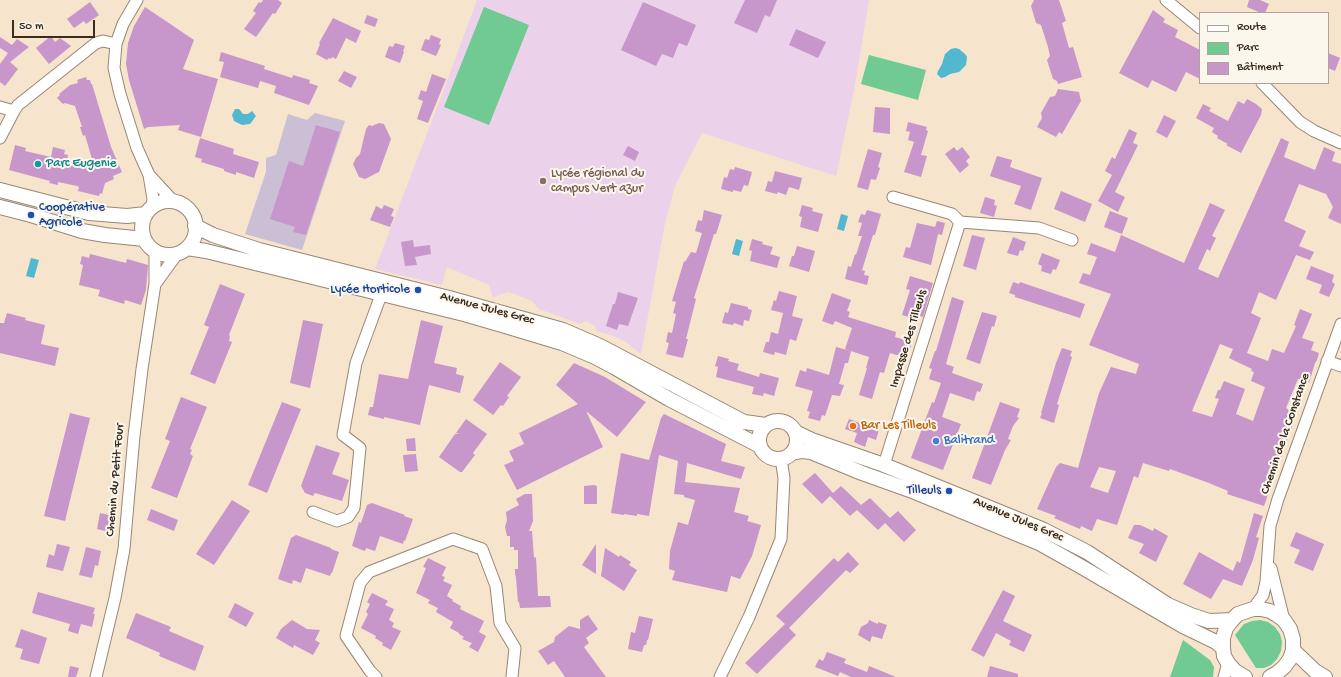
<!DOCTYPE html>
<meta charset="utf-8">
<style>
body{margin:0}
#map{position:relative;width:1341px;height:677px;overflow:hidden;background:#f6e4cd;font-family:"Gochi Hand",sans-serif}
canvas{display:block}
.legend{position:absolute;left:1199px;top:12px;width:130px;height:72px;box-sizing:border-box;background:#fbf7ec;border:1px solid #aea59a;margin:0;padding:5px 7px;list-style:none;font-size:12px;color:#3b2a1e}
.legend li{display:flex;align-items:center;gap:8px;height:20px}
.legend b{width:20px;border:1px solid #aea59a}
.scale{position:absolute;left:12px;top:20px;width:83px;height:18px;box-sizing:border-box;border:2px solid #3b2a1e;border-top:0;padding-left:5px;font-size:12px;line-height:14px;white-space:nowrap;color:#3b2a1e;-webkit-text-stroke:3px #fbf7ec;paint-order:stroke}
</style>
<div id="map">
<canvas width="1341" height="677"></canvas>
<ul class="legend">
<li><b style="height:5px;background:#fff"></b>Route</li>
<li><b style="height:11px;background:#70ca91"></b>Parc</li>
<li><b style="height:11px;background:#c796cb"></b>Bâtiment</li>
</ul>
<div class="scale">50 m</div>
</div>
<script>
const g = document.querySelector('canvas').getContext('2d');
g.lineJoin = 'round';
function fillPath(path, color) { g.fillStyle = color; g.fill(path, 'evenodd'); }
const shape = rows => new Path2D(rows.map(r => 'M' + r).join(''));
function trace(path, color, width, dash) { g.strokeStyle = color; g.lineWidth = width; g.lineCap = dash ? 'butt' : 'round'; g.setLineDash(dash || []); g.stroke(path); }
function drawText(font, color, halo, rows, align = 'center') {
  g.font = font + ' "Gochi Hand",sans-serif'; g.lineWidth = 4; g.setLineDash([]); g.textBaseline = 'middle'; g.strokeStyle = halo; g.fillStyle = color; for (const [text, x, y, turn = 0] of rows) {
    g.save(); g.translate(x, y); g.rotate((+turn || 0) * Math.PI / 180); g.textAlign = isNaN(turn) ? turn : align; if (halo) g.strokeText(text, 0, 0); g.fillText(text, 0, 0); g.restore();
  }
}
const built = shape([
 [477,0,869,0,854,90,836,176,702,133,675,186,665,223,641,354,626,342,611,335,597,331,595,326,586,321,580,324,539,309,532,301,509,292,493,297,489,285,447,267,442,285,375,269,441,97]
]);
const industrial = shape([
 [315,113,345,121,302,250,245,234,266,172,266,158,276,155,288,114,307,120]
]);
const green = shape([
 [484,7,529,25,489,125,444,107],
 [869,55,926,70,918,100,861,84],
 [1260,620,1268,622,1275,627,1280,634,1282,642,1281,651,1277,659,1271,665,1264,668,1256,668,1235,635,1244,624,1252,621],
 [1183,640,1210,660,1214,667,1213,677,1170,677]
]);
const water = shape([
 [955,48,959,49,965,54,967,57,966,65,959,72,950,74,945,77,941,78,937,74,938,71,942,64,945,54,951,49],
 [235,109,239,109,243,114,248,114,252,111,256,116,250,124,242,125,234,121,232,115],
 [841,214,848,216,844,231,837,229],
 [736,239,743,241,739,256,732,254],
 [31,258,39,260,34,278,26,276]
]);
const building = shape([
 [263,0,278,0,282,3,275,14,273,13,256,37,244,29,256,13,253,11,259,2,261,3],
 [745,0,777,0,770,17,765,15,757,33,734,23],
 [1034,0,1059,0,1066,21,1062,23,1069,48,1073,47,1082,77,1058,84,1057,81,1053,79,1047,60,1050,56,1048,47,1041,25,1036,23,1031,6],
 [1249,0,1260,0,1269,4,1265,13,1261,13,1247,7],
 [90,2,99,15,86,24,84,21,74,28,67,19],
 [643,2,696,25,687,46,679,43,673,58,662,54,656,66,621,50],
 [145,7,194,40,183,69,218,79,201,137,178,130,180,125,148,127,144,129,129,80,126,64,128,43,134,26],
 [1153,10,1165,19,1163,22,1178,30,1175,37,1200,50,1200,79,1186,72,1176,92,1152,80,1148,88,1119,73],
 [367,15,378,19,375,27,364,23],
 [333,18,361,31,356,43,346,38,336,59,332,57,331,59,329,58,327,60,316,54,320,44,319,43],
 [796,29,826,42,818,58,789,45],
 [431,35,441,39,439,44,441,45,436,56,421,50,425,39,429,40],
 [51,36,55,42,60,38,71,46,49,64,36,48],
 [0,37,12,45,17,39,29,47,10,62,18,69,5,86,0,82,0,64,8,53,0,48],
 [395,43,405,46,403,51,404,52,400,63,385,57,389,46,393,47],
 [221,52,265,66,264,69,292,78,293,75,310,80,309,83,318,86,309,105,274,93,276,86,260,81,258,88,220,77,224,62,219,61],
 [1328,53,1340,58,1335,71,1328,68],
 [344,71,357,77,351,88,338,81],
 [432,74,446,79,428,123,417,119,423,101,418,99,421,90,426,92],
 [86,77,87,80,90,80,91,84,92,84,111,147,122,172,113,176,114,179,105,183,102,194,100,193,99,196,78,191,79,187,77,186,58,182,58,185,49,183,50,181,9,170,15,145,26,148,25,151,51,157,53,147,65,150,64,154,68,155,67,161,81,163,92,159,85,135,83,136,80,127,82,127,75,106,65,103,63,104,57,98,60,95,59,94,70,85,78,83,77,80],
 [1058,89,1079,92,1081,101,1062,134,1059,132,1056,137,1037,127,1042,118,1041,113,1050,97,1055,96],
 [1247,99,1256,104,1262,109,1261,115,1241,153,1226,145,1228,144,1217,138,1218,136,1212,132,1214,128,1196,118,1203,104,1211,108,1209,111,1228,121,1238,101,1244,104],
 [875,107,890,108,890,134,873,132],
 [1164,115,1176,121,1167,138,1156,132],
 [908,122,927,127,926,130,928,131,921,155,927,156,921,177,904,172,914,142,908,140,910,132,906,131],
 [379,123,384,124,391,139,379,172,365,179,359,177,353,164,356,158,360,154,366,129,369,125,372,126],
 [316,125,340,132,306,235,293,232,295,227,270,219,289,161,303,166],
 [1129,129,1137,133,1133,143,1138,145,1115,192,1125,197,1118,212,1098,201,1112,175,1105,171,1112,157,1115,159],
 [200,138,234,149,233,154,259,162,254,178,236,172,236,175,224,171,224,169,201,162,202,159,195,157],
 [1281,138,1289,142,1284,157,1315,170,1324,147,1335,152,1332,161,1341,164,1341,224,1328,218,1333,207,1326,194,1299,184,1284,221,1306,231,1299,246,1314,252,1310,260,1296,255,1276,300,1259,292,1251,313,1261,318,1247,353,1268,361,1272,349,1284,353,1296,326,1294,325,1300,309,1312,314,1302,338,1314,342,1311,350,1319,353,1317,360,1315,363,1309,383,1298,379,1286,408,1296,415,1264,506,1227,494,1228,491,1209,483,1170,469,1169,471,1143,463,1138,478,1134,476,1117,525,1097,519,1092,531,1081,526,1080,529,1054,518,1056,516,1037,509,1056,467,1060,463,1078,468,1099,393,1111,367,1136,374,1139,364,1089,345,1111,294,1079,283,1083,273,1090,275,1097,257,1087,254,1091,243,1115,252,1121,235,1184,263,1210,203,1225,210,1212,236,1216,238,1213,244,1210,251,1207,249,1198,269,1218,278],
 [1220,344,1233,349,1229,358,1252,369,1251,371,1254,372,1251,381,1265,387,1253,421,1236,414,1245,389,1224,381,1220,390,1218,390,1215,398,1219,399,1212,417,1192,411],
 [1099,467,1116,471,1108,493,1090,487],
 [628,146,639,152,635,161,623,155],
 [954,147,957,151,962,147,970,157,966,161,969,165,960,173,945,154],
 [868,149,882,153,878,167,880,168,876,180,871,179,868,190,857,187],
 [997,156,1012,160,1010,167,1042,178,1031,210,1014,204,1021,186,990,176],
 [735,167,752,172,748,186,744,185,741,192,733,190,733,192,721,189,724,177,727,178,730,169,734,170],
 [775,171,802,178,799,190,789,187,786,195,778,192,777,194,765,191,768,181,772,182],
 [1061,191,1092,204,1085,222,1054,209],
 [985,197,995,200,994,205,997,206,994,217,980,213],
 [384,205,394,209,391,216,394,217,390,227,370,220,376,206,382,209],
 [802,205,813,208,812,211,823,214,818,232,800,227,802,217,799,216],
 [704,210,722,215,716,234,714,234,694,298,696,299,686,339,688,339,683,358,666,354,669,343,666,342,668,332,672,333,676,314,673,313,676,302,672,301,684,261,685,262,691,252,696,253,702,233,695,231,698,220,702,221],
 [867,210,881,214,875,235,873,235,862,270,865,271,864,275,869,276,867,285,845,279,848,266,851,267,855,254,856,255,862,236,858,236,862,223,858,222,861,214,865,215],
 [1110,211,1128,218,1122,234,1104,227],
 [937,221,945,223,942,235,938,234,931,265,903,257,906,247,910,248,917,223,935,227],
 [972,235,985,238,976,270,963,266],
 [1013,237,1026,242,1023,251,1020,250,1018,256,1007,253],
 [752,239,763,242,762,244,773,247,770,254,780,257,777,268,750,261,752,251,749,250],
 [413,240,414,247,430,245,431,254,415,257,417,265,405,266,401,242],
 [797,246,815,251,809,272,789,266,792,256,794,256],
 [1042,253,1060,260,1056,270,1053,269,1051,274,1041,271,1042,266,1038,264],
 [90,254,126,263,127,259,148,265,146,290,141,305,125,300,124,304,98,296,100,290,79,285,83,265,80,264,82,256,89,258],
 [1311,266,1334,275,1332,282,1335,284,1329,297,1319,293,1322,285,1306,279],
 [910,276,933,283,923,317,920,316,919,320,902,315,910,290,906,289],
 [1013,282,1019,284,1020,282,1085,304,1080,318,1015,297,1015,295,1009,293],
 [220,284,245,294,229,335,230,336,229,341,232,342,215,384,190,374,209,327,204,325],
 [779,291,797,296,792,316,803,319,796,341,790,339,786,355,775,352,774,355,763,352,766,342,769,342,771,332,778,334,783,313,771,310,774,300,776,301],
 [618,292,638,298,628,326,619,324,617,330,606,326,613,304,615,304],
 [832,293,851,300,847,311,850,312,848,317,896,332,895,337,912,342,907,358,890,353,884,373,880,372,872,399,859,395,867,368,866,368,869,357,845,349,852,328,835,321,833,325,822,321],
 [952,297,964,301,946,364,954,367,952,373,983,384,980,392,977,391,974,401,950,393,942,417,961,424,943,470,911,458,932,402,934,403,941,383,929,379,932,369,929,368,935,351,936,351],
 [731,303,748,307,748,309,752,310,749,321,744,320,743,326,734,323,733,325,722,323,725,312,728,313],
 [982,312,997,316,994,327,992,326,980,364,966,359],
 [7,313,26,318,25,320,45,325,41,344,59,348,55,366,0,353,0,323,4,323],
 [303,320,323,324,310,388,290,383],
 [421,320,443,326,434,363,457,368,456,374,464,376,460,393,429,385,420,425,384,417,384,419,368,415,370,407,373,407,379,374,408,379],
 [836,347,851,351,848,363,845,363,839,384,844,385,840,396,832,395,825,416,822,415,820,421,808,418,810,412,807,411,813,391,795,386,800,370,806,372,807,368,829,375],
 [1062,348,1072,351,1070,356,1072,357,1057,404,1059,405,1054,423,1040,418,1042,413,1041,413,1056,363],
 [718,356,729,359,728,361,739,364,737,370,759,377,760,373,779,378,774,396,764,393,763,396,752,394,754,387,716,377,718,367,715,366],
 [500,362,521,377,507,396,509,397,503,406,501,405,493,415,473,400],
 [574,363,605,377,646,402,617,437,586,411,603,447,517,490,504,465,514,461,509,451,524,444,519,433,578,404,556,385],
 [181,397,207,407,190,449,192,450,190,454,193,456,177,498,151,488,170,441,165,439],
 [282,402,301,409,267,493,248,485],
 [1000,402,1020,409,1017,417,1019,418,1013,426,1008,439,1011,440,1005,450,991,485,972,478],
 [70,413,90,418,65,521,44,516],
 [664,414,726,444,721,461,745,467,741,479,687,463,685,482,740,488,734,512,749,516,747,521,761,525,752,556,740,579,731,576,727,592,672,580,675,571,669,569,670,551,678,522,688,525,695,500,684,497,684,495,674,494,678,461,659,455,649,516,637,514,637,516,624,514,624,515,611,513,621,453,649,460,661,418],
 [466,419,487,434,473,453,475,455,462,472,460,472,439,457,455,434,460,434,456,433],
 [849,419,879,430,876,440,868,437,865,447,854,442,857,433,845,429],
 [415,438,416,451,407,451,406,439],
 [316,445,340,453,332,474,349,480,342,501,315,493,313,496,305,493,301,486],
 [416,454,418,471,405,472,403,455],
 [815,473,833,493,841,486,861,505,870,498,890,518,898,511,916,530,904,542,885,523,878,530,857,510,850,516,830,496,822,504,802,484],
 [594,485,597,486,597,504,584,504,584,486],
 [525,494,532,494,533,521,529,531,532,531,534,558,536,557,538,596,550,596,551,607,520,608,519,602,518,602,516,578,515,574,515,569,518,569,518,550,514,550,514,547,510,547,510,536,507,536,505,527,507,520,506,512,519,505,516,499],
 [232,500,250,511,214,565,196,554],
 [372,503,405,515,404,516,413,519,405,541,404,540,403,544,380,536,375,551,366,548,365,551,352,546,359,522,361,523,367,505],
 [151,509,178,520,174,531,147,520],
 [100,513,113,516,109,532,97,529],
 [1254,513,1263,516,1256,537,1259,538,1253,560,1242,586,1223,579,1211,599,1183,584,1199,552,1233,571,1237,561,1240,563],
 [1134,525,1140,525,1153,531,1154,528,1168,536,1156,562,1139,553,1144,544,1128,538],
 [1296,532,1324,544,1313,571,1294,563,1300,550,1290,546],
 [296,535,331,548,331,549,339,552,332,573,331,573,330,576,306,568,301,583,293,580,292,584,278,579,291,538],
 [57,544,70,547,63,571,46,567,49,554,54,556],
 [596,544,596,574,582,565],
 [86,547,101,551,98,566,95,565,92,578,79,575],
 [605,548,619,557,620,555,631,562,629,565,637,570,624,591,601,576],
 [848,552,859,564,850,573,846,570,789,628,796,635,757,674,745,663,785,624,776,616,834,558,838,562],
 [428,558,446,567,442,576,445,577,443,581,452,585,447,596,453,600,452,601,461,606,460,609,484,621,479,632,486,636,478,652,469,647,472,643,462,639,464,637,459,634,459,633,450,628,453,622,436,612,438,608,428,603,430,600,416,593,426,568,423,567],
 [1003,590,1015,596,1003,621,1032,635,1024,652,1009,645,1011,641,996,633,984,657,971,650],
 [38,592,95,608,93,614,95,614,92,627,81,624,78,634,68,631,70,624,32,613],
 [372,593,388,601,385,605,394,609,389,620,394,623,392,627,401,631,391,650,382,645,383,643,375,638,376,636,361,628,368,614,366,612,370,604,367,602],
 [235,603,254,613,246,627,228,617],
 [136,613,171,627,169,631,204,646,195,671,159,656,160,653,126,638],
 [588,615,598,629,586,638,589,643,584,647,606,677,565,677,554,661,548,665,538,651,554,642,555,637,569,626,580,629,580,620],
 [639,616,653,619,648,640,647,640,646,645,644,645,642,652,628,649,631,632,635,633],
 [292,620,307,629,320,630,315,640,320,643,313,655,294,645,293,648,276,638,281,629],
 [869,620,878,624,878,622,887,625,882,639,872,636,870,642,858,635,861,627,868,623],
 [21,629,47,638,39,664,20,659,23,649,15,647],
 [827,652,846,659,844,663,867,672,869,666,896,677,851,677,840,672,838,676,815,667,819,659,823,661],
 [70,666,79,668,76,677,68,677],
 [990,666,1018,674,1018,677,987,677]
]);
const minor = shape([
 [137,0,123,24,116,44,114,68,120,94,137,148,149,175,153,199,152,207],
 [1166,0,1200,28],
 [1262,83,1300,122,1314,131,1341,143],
 [0,107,14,111],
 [0,138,14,111,18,105,96,43,103,41,116,44],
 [150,176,174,202],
 [893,197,952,214,960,222],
 [156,283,177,254],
 [1327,361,1341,366],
 [884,465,960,222,1039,228,1072,240],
 [313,512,337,521,348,517,354,508,360,448,343,435,356,363,381,295],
 [1271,568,1284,620],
 [1253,609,1263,595,1266,582,1270,526,1278,499,1341,324],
 [96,677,115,598,124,549,134,436,142,369,155,284,155,251],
 [376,677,370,671,346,636,360,583,369,572,453,539,482,549,496,586,500,623,515,648,512,677],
 [720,677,749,617,781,539,784,478,781,459],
 [1224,677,1228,663]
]);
const tertiary = shape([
 [0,190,89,213,127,216,146,214],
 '142 228a27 27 0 1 1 54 0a27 27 0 1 1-54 0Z',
 [0,207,31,215,82,231,105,235,144,239],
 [195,226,213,235,259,250,449,298,563,330,600,346,744,422,766,425],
 [187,248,206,251,464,314,502,325,562,343,595,357,614,367,669,399,760,446],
 '759 440a19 19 0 1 1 38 0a19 19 0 1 1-38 0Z',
 [795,432,812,440,884,465,1044,530,1087,552,1168,605,1191,615,1209,621,1232,620],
 [792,453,802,451,811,452,862,473,915,492,1039,543,1080,566,1183,626,1216,642,1223,648],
 [1293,650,1315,671,1325,677],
 [1245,677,1235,671,1228,663,1224,656,1223,648,1223,638,1226,628,1232,620,1238,614,1253,609,1261,609,1270,611,1277,615,1284,620,1290,629,1293,639,1293,650,1290,659,1284,667,1277,673,1270,677]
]);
const markers = [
 [38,164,4,"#0f9aa8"],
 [543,181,4,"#8d6e63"],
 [31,215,4,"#1a4fb4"],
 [418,290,4,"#1a4fb4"],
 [853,426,4,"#e8710a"],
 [936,441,4,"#3f7fe0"],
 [949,491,4,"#1a4fb4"]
];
const cultureNames = [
 ["Parc Eugenie",46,164]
];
const educationNames = [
 ["Lycée régional du",551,174],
 ["campus Vert azur",551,189]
];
const transitNames = [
 ["Coopérative",39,208,"left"],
 ["Agricole",39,223,"left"],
 ["Lycée Horticole",410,290],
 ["Tilleuls",941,491]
];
const streetNames = [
 ["Avenue Jules Grec",487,309,15],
 ["Impasse des Tilleuls",909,339,-73],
 ["Chemin de la Constance",1286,434,-71],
 ["Chemin du Petit Four",116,480,-85],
 ["Avenue Jules Grec",1018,520,23]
];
const foodNames = [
 ["Bar Les Tilleuls",861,426]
];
const shopNames = [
 ["Balitrand",944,441]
];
fillPath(built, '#ecd1ea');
fillPath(industrial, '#cbbfd5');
fillPath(green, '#70ca91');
fillPath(water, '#51b8cf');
fillPath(building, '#c796cb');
trace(minor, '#988776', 13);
trace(tertiary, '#988776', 16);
trace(minor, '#fff', 11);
trace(tertiary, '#fff', 14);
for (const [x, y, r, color] of markers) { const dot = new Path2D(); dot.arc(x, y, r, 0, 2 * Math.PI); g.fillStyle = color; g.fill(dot); trace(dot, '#fbf7ec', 1.5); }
drawText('13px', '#0d838f', '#fbf7ec', cultureNames, 'left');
drawText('13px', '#785e54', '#fbf7ec', educationNames, 'left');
drawText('13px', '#164399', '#fbf7ec', transitNames, 'right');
drawText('13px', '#3b2a1e', '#fbf7ec', streetNames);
drawText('13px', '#c56008', '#fbf7ec', foodNames, 'left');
drawText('13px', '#366cbe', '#fbf7ec', shopNames, 'left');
</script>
